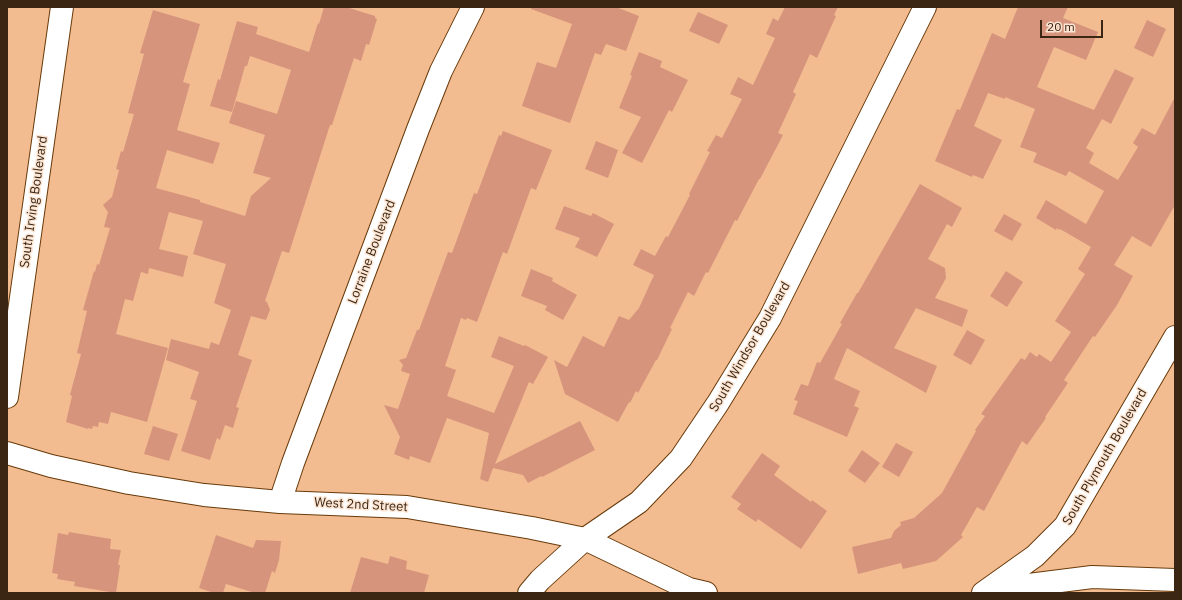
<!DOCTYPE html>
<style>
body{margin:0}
#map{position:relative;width:1182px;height:600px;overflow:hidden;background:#f3bc90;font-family:"IBM Plex Sans",sans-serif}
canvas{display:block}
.frame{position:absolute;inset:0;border:8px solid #3b2614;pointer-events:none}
.scale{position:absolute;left:1040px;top:20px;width:63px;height:18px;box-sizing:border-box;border:2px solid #3b2614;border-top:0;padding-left:5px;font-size:12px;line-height:14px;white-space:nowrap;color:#3b2614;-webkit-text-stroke:3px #fce5d3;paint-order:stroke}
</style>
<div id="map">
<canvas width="1182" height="600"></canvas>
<div class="frame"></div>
<div class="scale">20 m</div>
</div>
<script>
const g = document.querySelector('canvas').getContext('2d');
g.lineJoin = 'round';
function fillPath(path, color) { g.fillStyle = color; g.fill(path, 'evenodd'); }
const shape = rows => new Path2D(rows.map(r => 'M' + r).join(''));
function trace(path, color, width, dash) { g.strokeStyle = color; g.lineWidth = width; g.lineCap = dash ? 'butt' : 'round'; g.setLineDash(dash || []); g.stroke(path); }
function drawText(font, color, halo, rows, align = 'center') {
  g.font = font + ' "IBM Plex Sans",sans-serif'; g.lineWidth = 3; g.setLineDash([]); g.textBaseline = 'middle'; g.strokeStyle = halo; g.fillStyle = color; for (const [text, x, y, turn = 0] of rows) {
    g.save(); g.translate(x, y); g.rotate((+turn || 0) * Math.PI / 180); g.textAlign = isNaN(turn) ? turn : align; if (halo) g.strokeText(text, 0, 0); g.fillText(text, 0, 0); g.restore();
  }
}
const building = shape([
 [324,7,346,7,375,16,375,18,377,19,369,45,366,44,361,61,354,58,332,125,330,125,289,253,282,251,265,301,267,302,270,310,266,320,251,316,238,355,252,360,236,407,239,408,233,428,225,425,220,440,217,438,210,460,181,451,197,401,190,399,199,372,166,360,171,339,209,349,211,342,219,345,231,310,214,303,226,264,193,254,203,221,169,212,159,249,188,256,183,277,149,268,148,274,141,272,133,301,125,299,116,334,168,348,147,422,111,412,108,424,99,422,98,427,93,426,92,429,88,428,88,429,66,422,72,396,70,395,81,354,77,353,87,311,83,310,94,271,95,272,97,264,99,265,110,228,104,227,108,212,103,205,112,197,119,170,116,169,121,151,123,152,134,114,128,113,144,54,140,53,153,10,200,24,183,82,190,84,177,130,220,143,213,164,167,150,156,188,200,200,200,202,245,216,251,196,271,178,253,173,265,135,229,123,236,101,277,114,291,70,250,56,247,66,245,66,232,112,210,106,218,79,220,80,237,21,258,27,256,34,309,52,318,23,319,24],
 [531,7,616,7,639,16,626,51,606,44,601,55,595,53,570,123,522,106,537,62,556,68,572,24,531,9],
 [785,7,838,7,834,15,836,16,817,58,810,54,793,92,796,94,778,133,783,135,760,179,759,179,737,221,735,220,708,273,706,272,694,296,688,292,670,328,672,329,657,360,656,360,638,393,636,391,630,403,629,402,618,422,565,394,554,360,567,367,583,336,604,347,619,316,629,320,639,308,654,275,633,265,641,249,655,256,666,236,668,237,690,195,689,194,710,152,707,151,716,135,722,138,742,99,730,94,738,77,753,85,775,38,766,34,773,18,778,21],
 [1018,7,1068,7,1063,18,1098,32,1086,60,1054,47,1037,87,1094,110,1115,69,1134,78,1111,124,1102,119,1086,148,1094,153,1089,163,1118,180,1138,147,1133,143,1142,128,1155,135,1175,97,1175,205,1151,247,1132,236,1114,265,1133,276,1117,305,1095,337,1093,336,1064,380,1068,383,1045,417,1046,418,1027,445,1022,441,984,511,977,507,961,535,963,537,936,561,903,569,901,563,858,574,852,547,891,538,894,531,901,525,900,522,914,518,942,493,976,431,975,430,985,416,981,414,1021,358,1025,360,1030,352,1037,357,1039,354,1051,362,1071,332,1055,321,1085,274,1078,269,1091,247,1060,229,1059,230,1057,228,1056,230,1036,218,1046,200,1086,224,1104,191,1069,171,1066,176,1033,162,1037,153,1020,147,1035,109,1005,97,1005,99,988,93,974,126,1002,140,983,179,973,175,972,177,935,161,957,109,960,110,992,33,1005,39],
 [698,12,728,25,719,44,689,31],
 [1147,20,1166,29,1153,57,1134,48],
 [639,52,662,61,660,67,688,80,672,112,669,110,642,163,622,153,641,117,619,108,632,76,630,75],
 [503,131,552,150,536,190,531,188,507,254,503,252,477,322,467,318,466,320,461,318,445,366,456,370,447,396,494,413,514,366,491,357,499,336,524,346,525,345,548,357,533,384,529,382,495,464,580,421,595,450,542,477,541,476,528,483,523,475,493,468,488,482,480,479,489,433,447,418,430,463,410,456,409,460,394,454,400,437,384,405,398,409,410,374,401,371,403,365,399,360,406,358,417,330,419,330,448,252,452,253,474,193,477,194,499,135,501,136],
 [596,141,618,150,608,178,585,169],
 [920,184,962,208,952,227,947,224,928,259,945,268,946,278,935,298,968,310,962,327,916,308,894,348,937,366,926,393,847,348,834,379,860,391,854,406,859,408,847,437,793,414,798,401,794,400,801,384,808,386,817,362,820,363,842,324,840,323,857,293,858,293],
 [564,206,591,216,593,213,614,224,597,257,575,247,580,238,555,229],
 [1004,214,1022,224,1012,241,994,231],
 [531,269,553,278,552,281,577,295,563,320,545,310,547,306,521,296],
 [1006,271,1023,282,1007,307,990,296],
 [967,330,985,340,971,365,953,355],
 [153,426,178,434,169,461,144,454],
 [896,443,913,452,899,477,882,467],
 [862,450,880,463,865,483,848,471],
 [762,453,780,466,774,475,811,502,812,500,827,511,801,549,758,519,756,522,737,509,741,504,731,497],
 [69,532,111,539,110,549,121,550,118,565,120,565,116,593,74,586,75,582,57,579,58,574,52,573,58,533,68,535],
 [216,535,253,548,256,540,281,541,279,560,275,573,272,571,265,593,255,593,226,584,223,593,214,593,199,588],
 [390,556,407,561,406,569,429,575,424,593,350,593,361,557,388,564]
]);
const minor = shape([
 [7,397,62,7],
 [7,453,51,466,129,483,204,495,280,502,407,507,532,528,585,539,689,589,706,593],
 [280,502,293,463,418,129,441,71,473,7],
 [989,590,1092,577,1175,580],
 [529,593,540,580,585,539,639,502,681,458,718,403,770,318,925,7],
 [983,593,1035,556,1065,526,1175,337]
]);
const streetNames = [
 ["South Irving Boulevard",34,202,-82],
 ["Lorraine Boulevard",372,252,-69],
 ["South Windsor Boulevard",750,347,-60],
 ["South Plymouth Boulevard",1105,457,-60],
 ["West 2nd Street",361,505,3]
];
fillPath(building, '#d6947d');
trace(minor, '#683a0a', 24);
trace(minor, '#fff', 22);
drawText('13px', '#3b2614', '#fce5d3', streetNames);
</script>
